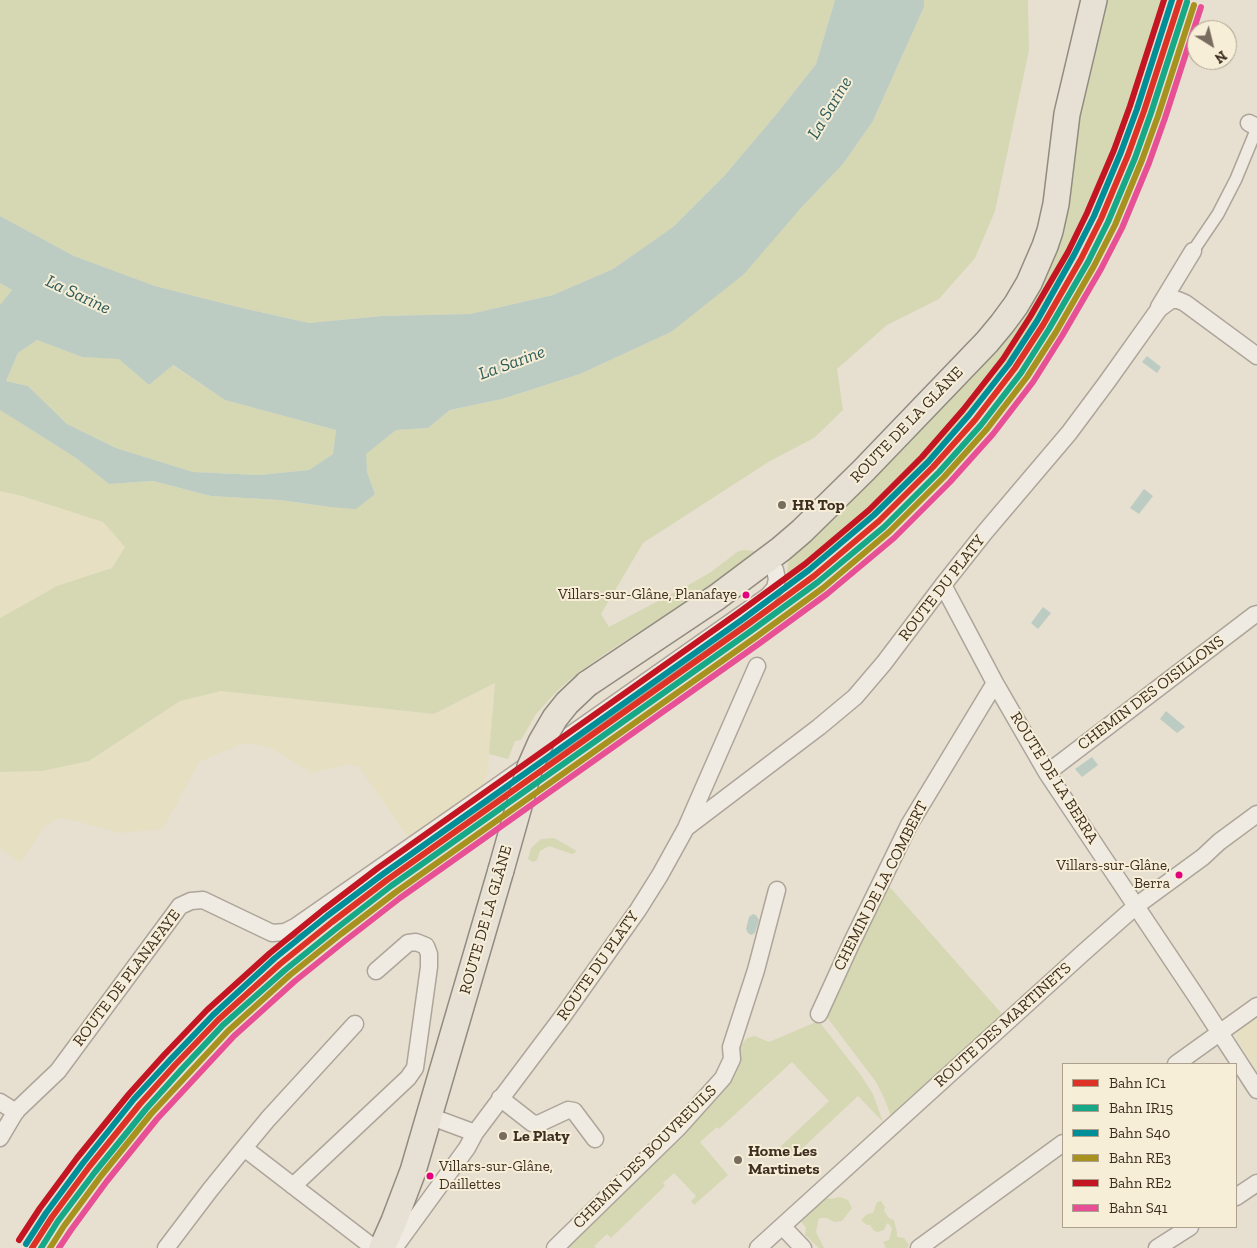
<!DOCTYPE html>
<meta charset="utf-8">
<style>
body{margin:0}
#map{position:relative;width:1257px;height:1248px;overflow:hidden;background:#e7e0d1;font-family:"Zilla Slab",serif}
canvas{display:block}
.legend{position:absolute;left:1062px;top:1063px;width:175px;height:165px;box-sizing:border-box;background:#f7eed8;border:1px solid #ada18e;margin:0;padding:6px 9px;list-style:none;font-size:15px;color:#3d2e20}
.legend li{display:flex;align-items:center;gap:10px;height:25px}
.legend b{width:25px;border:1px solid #ada18e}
.north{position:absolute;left:1187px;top:20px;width:50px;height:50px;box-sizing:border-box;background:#f7eed8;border:1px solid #ada18e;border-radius:50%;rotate:144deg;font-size:14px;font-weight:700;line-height:20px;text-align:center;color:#3d2e20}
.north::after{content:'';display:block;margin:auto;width:18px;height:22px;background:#786c5e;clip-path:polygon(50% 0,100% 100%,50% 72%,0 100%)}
</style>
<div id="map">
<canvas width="1257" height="1248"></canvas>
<ul class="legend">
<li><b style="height:6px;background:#dd3327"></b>Bahn IC1</li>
<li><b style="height:6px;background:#17a888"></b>Bahn IR15</li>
<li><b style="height:6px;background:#008f98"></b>Bahn S40</li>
<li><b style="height:6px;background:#a8921f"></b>Bahn RE3</li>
<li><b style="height:6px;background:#c31622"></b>Bahn RE2</li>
<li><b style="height:6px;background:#e85096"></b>Bahn S41</li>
</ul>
<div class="north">N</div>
</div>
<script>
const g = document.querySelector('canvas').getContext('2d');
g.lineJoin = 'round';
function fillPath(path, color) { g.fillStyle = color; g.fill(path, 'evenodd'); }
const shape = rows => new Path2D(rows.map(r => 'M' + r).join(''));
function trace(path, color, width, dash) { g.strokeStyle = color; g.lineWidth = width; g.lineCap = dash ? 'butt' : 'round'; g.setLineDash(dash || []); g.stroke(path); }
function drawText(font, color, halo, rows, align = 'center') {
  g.font = font + ' "Zilla Slab",serif'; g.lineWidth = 4; g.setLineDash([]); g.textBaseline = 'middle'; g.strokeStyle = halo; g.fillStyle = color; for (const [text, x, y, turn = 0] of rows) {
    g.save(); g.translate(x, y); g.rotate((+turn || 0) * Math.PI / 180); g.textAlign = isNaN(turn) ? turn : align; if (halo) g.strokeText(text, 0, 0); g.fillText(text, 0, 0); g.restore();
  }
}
const farmland = shape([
 [0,491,22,496,103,522,125,547,112,568,57,586,0,618],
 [495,683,488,770,483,787,409,839,358,766,348,764,312,773,269,747,244,743,199,762,163,829,121,833,64,818,54,820,43,828,21,863,0,848,0,772,42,771,89,761,180,701,221,691,434,714],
 [1257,1017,1257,1071,1236,1038,1237,1032]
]);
const green = shape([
 [0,0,835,0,816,64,779,111,725,175,673,227,613,269,553,295,470,314,382,316,309,323,242,308,155,286,74,256,0,216],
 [924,0,1028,0,1029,50,995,211,975,258,939,299,887,325,837,369,843,410,814,438,770,461,643,543,601,614,609,627,692,583,711,572,737,552,742,550,758,551,705,590,606,653,574,676,557,691,536,714,521,740,515,741,508,759,489,754,495,683,434,714,221,691,180,701,89,761,42,771,0,772,0,618,57,586,112,568,125,547,103,522,22,496,0,491,0,410,76,458,109,484,153,481,211,496,280,500,330,507,375,494,367,472,365,454,396,430,428,428,450,410,502,399,580,374,671,332,800,209,843,164,873,121,924,7],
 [1102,0,1165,0,1089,216,1052,291,1021,345,994,377,957,426,914,478,783,591,786,582,789,556,1019,318,1073,128],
 [0,283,12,290,0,305],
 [37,340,82,357,119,358,149,385,172,365,225,400,336,430,333,454,309,470,259,475,193,472,116,448,67,424,28,386,6,381,18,353],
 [554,838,575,850,576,852,572,854,549,846,540,851,537,860,533,862,528,859,531,848,541,839],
 [888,885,1003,1015,891,1116,884,1098,876,1082,826,1016,826,1004],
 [816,1022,821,1024,860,1074,873,1094,883,1122,858,1096,792,1158,781,1146,829,1101,792,1062,719,1129,717,1127,700,1142,728,1175,694,1205,691,1201,696,1196,674,1173,663,1183,665,1186,611,1238,607,1234,594,1246,596,1248,558,1248,681,1128,737,1050,747,1038,755,1036,769,1042],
 [823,1196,830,1199,840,1197,848,1200,852,1208,842,1221,835,1222,826,1218,819,1218,816,1232,824,1248,819,1248,805,1235,806,1228,800,1220],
 [881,1201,885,1207,884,1211,889,1218,894,1220,897,1233,897,1237,904,1238,909,1245,907,1248,886,1248,883,1242,889,1240,892,1229,890,1225,887,1223,884,1230,878,1232,874,1231,870,1225,867,1225,861,1220,867,1214,873,1213,877,1202]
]);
const water = shape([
 [835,0,924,0,924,7,873,121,843,164,800,209,744,274,671,332,580,374,502,399,450,410,428,428,396,430,366,454,367,472,375,494,356,509,330,507,280,500,211,496,153,481,109,484,76,458,0,410,0,305,12,290,0,283,0,216,74,256,155,286,242,308,309,323,382,316,470,314,553,295,613,269,673,227,725,175,779,111,816,64],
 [37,340,82,357,119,359,149,385,173,365,225,400,336,430,333,454,309,470,259,475,193,472,116,448,67,424,28,386,6,381,18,353],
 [1147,356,1161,367,1157,373,1142,362],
 [1144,489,1153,496,1139,514,1130,508],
 [1043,607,1051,613,1038,629,1031,623],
 [1166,711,1184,726,1185,727,1177,733,1160,719],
 [1092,757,1098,765,1082,777,1075,769],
 [753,914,756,915,759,920,755,933,751,935,748,933,746,929,749,917]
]);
const pedestrian = shape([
 [1193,251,1218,214,1236,179,1257,128]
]);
const minor = shape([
 [1249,123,1257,127],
 [1159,307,1193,251],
 [943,585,995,683,1047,773,1196,996,1257,1090],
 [1047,773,1254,615,1257,614],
 [686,828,819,727,855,697,884,663,943,585,985,532,1069,433,1107,382,1159,309,1171,300,1178,300,1185,303,1257,356],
 [819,1014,851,944,909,825,995,683],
 [1176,1064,1257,1006],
 [500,1098,532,1123,538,1124,568,1110,574,1111,595,1139],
 [0,1102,16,1112],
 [429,1116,475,1133,563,1016,638,910,660,875,686,828,757,666],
 [0,1138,16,1111,58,1071,180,906,191,901,203,900,272,933,285,932,295,927,489,792,768,596,775,588,777,579,775,570,767,559],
 [244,1148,268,1119,355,1024],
 [293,1186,408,1078,415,1068,429,967,429,954,426,946,416,942,408,943,376,971],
 [1236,1197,1257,1183],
 [783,1227,803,1248],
 [383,1247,397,1244,467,1148,475,1133],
 [166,1248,210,1190,244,1148,374,1248],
 [555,1248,679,1127,723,1078,732,1059,731,1047,756,970,777,890],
 [758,1248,1083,953,1136,906,1203,857,1219,842,1257,814],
 [919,1248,1063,1143],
 [1157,1248,1190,1227]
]);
const primary = shape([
 [587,684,717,597,781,549,802,531,864,470,987,342,1002,324,1016,305,1029,283,1045,246,1050,231,1056,204,1067,114,1094,0],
 [382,1248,394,1221,413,1171,501,870]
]);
const primaryBridge = shape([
 [501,870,530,767,541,742,555,718,567,703,587,684]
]);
const rail1 = shape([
 [32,1248,52,1217,89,1167,140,1104,175,1065,218,1020,280,964,332,922,387,880,747,625,814,576,879,521,933,467,975,420,1015,368,1043,325,1081,259,1101,219,1128,155,1144,111,1180,0]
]);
const rail2 = shape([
 [41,1248,58,1221,95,1172,146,1109,181,1070,223,1025,285,970,337,928,391,886,751,631,818,582,884,527,939,472,981,425,1021,373,1049,329,1088,262,1108,222,1135,158,1151,113,1187,2]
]);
const rail3 = shape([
 [26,1244,46,1213,83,1163,134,1099,170,1060,213,1015,275,958,327,916,383,874,743,619,809,570,874,515,928,462,969,415,1009,364,1037,321,1074,255,1094,216,1121,152,1137,109,1172,0]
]);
const rail4 = shape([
 [50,1248,64,1226,101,1176,151,1114,228,1031,290,975,341,934,396,892,756,637,823,588,889,532,944,477,987,429,1027,377,1056,332,1094,266,1115,225,1142,160,1158,116,1194,5]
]);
const rail5 = shape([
 [19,1240,40,1208,77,1158,129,1094,164,1055,207,1010,270,953,323,910,378,868,738,613,805,564,869,510,922,457,963,410,1003,359,1030,317,1068,252,1087,213,1114,150,1130,106,1164,0]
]);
const rail6 = shape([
 [59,1248,71,1230,107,1181,157,1119,234,1036,295,981,346,940,400,898,760,643,827,594,894,538,950,482,993,434,1033,382,1062,336,1101,269,1122,228,1149,163,1165,118,1201,7]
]);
const markers = [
 [782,505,5,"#786c5e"],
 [746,595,4.5,"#e5007d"],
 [1179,875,4.5,"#e5007d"],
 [503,1136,5,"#786c5e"],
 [738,1160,5,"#786c5e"],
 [430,1176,4.5,"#e5007d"]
];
const busNames = [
 ["Villars-sur-Glâne, Planafaye",737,595],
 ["Villars-sur-Glâne,",1170,866],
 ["Berra",1170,884],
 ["Villars-sur-Glâne,",439,1167,"left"],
 ["Daillettes",439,1185,"left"]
];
const streetNames = [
 ["ROUTE DE LA GLÂNE",907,425,-46],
 ["ROUTE DU PLATY",942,588,-52],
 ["CHEMIN DES OISILLONS",1151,693,-37],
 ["ROUTE DE LA BERRA",1054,778,58],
 ["CHEMIN DE LA COMBERT",881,886,-63],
 ["ROUTE DE LA GLÂNE",486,920,-74],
 ["ROUTE DU PLATY",598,966,-55],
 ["ROUTE DE PLANAFAYE",127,978,-53],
 ["ROUTE DES MARTINETS",1003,1025,-42],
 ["CHEMIN DES BOUVREUILS",645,1157,-45]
];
const poiNames = [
 ["HR Top",792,505],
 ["Le Platy",513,1136],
 ["Home Les",748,1151],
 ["Martinets",748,1169]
];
const waterNames = [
 ["La Sarine",830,108,-59],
 ["La Sarine",78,295,25],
 ["La Sarine",512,363,-20]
];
fillPath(farmland, '#e6dfc2');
fillPath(green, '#d6d7b3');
fillPath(water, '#bcccc2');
trace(pedestrian, '#ada599', 14);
trace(minor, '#ada599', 19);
trace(primary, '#928b80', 28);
trace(pedestrian, '#efebe3', 11);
trace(minor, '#efebe3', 16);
trace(primary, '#e6e1d4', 25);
trace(primaryBridge, '#928b80', 28, []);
trace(primaryBridge, '#e6e1d4', 25);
trace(rail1, '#dd3327', 6);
trace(rail2, '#17a888', 6);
trace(rail3, '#008f98', 6);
trace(rail4, '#a8921f', 6);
trace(rail5, '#c31622', 6);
trace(rail6, '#e85096', 6);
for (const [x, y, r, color] of markers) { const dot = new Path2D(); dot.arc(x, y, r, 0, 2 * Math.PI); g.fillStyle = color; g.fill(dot); trace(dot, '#f7eed8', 2); }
drawText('15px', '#3d2e20', '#f7eed8', busNames, 'right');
drawText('16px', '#3d2e20', '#f7eed8', streetNames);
drawText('bold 16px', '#3d2e20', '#f7eed8', poiNames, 'left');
drawText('italic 18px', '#2f5d5a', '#f7eed8', waterNames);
</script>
